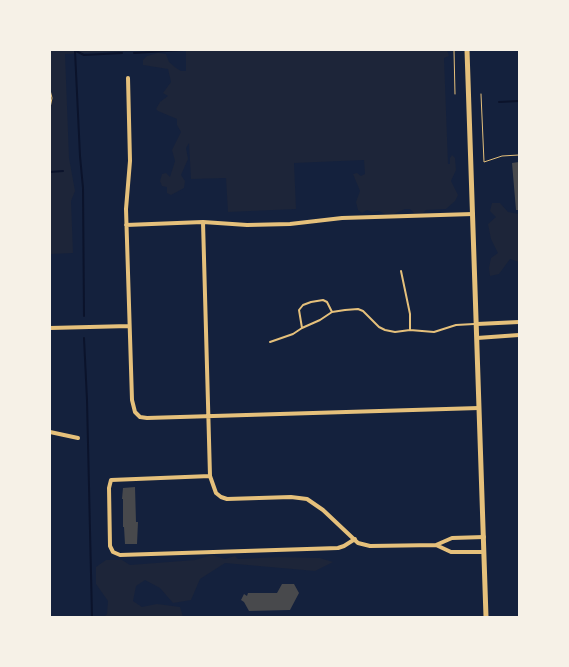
<!DOCTYPE html>
<style>
body{margin:0}
#map{position:relative;width:569px;height:667px;overflow:hidden;background:#14213d;font-family:Lato,sans-serif}
canvas{display:block}
.frame{position:absolute;inset:0;border:51px solid #f6f1e7;pointer-events:none}
</style>
<div id="map">
<canvas width="569" height="667"></canvas>
<div class="frame"></div>
</div>
<script>
const g = document.querySelector('canvas').getContext('2d');
g.lineJoin = 'round';
function fillPath(path, color) { g.fillStyle = color; g.fill(path, 'evenodd'); }
const shape = rows => new Path2D(rows.map(r => 'M' + r).join(''));
function trace(path, color, width, dash) { g.strokeStyle = color; g.lineWidth = width; g.lineCap = dash ? 'butt' : 'round'; g.setLineDash(dash || []); g.stroke(path); }
const green = shape([
 [50,50,156,50,65,54,69,158,75,191,71,201,73,253,50,254],
 [186,50,447,50,449,56,444,58,448,164,450,164,450,158,452,155,455,158,456,170,451,181,458,195,455,201,446,209,426,210,423,213,414,213,410,209,405,209,394,214,385,214,379,211,372,212,367,210,362,213,358,210,356,202,360,191,353,174,357,173,361,176,365,174,364,160,294,163,296,209,228,212,226,178,191,179,189,143,186,148,188,159,181,175,185,181,184,188,171,195,167,193,167,187,162,186,160,181,162,174,166,173,170,177,175,161,172,150,181,132,177,125,177,119,158,111,156,109,160,102,168,96,163,93,171,82,168,69,143,65,143,60,147,56,158,53,166,54,169,62,176,68,181,71,186,71],
 [492,203,500,203,508,212,519,214,519,262,510,259,499,274,490,276,489,268,491,258,498,253,491,239,488,224,496,217,490,211],
 [212,555,225,559,235,556,238,559,279,557,320,558,333,562,315,571,225,563,200,579,191,600,173,603,160,588,145,580,136,586,133,601,142,607,157,604,180,607,183,617,104,617,107,614,108,601,96,584,96,567,106,560,122,560,130,565,195,560]
]);
const stream = shape([
 [75,51,80,156,83,188,84,316],
 [76,51,84,55,122,53],
 [134,53,183,50],
 [499,102,519,101],
 [50,172,63,171],
 [84,338,87,400,92,617]
]);
const building = shape([
 [519,162,519,210,516,210,512,163],
 [135,487,136,522,138,522,137,544,125,544,124,527,123,527,123,499,122,499,123,488],
 [282,584,294,584,299,593,290,610,249,611,244,602,241,600,244,594,247,596,248,593,277,593]
]);
const path = shape([
 [454,50,455,94],
 [50,90,52,98,50,108],
 [481,94,484,162,502,156,519,155]
]);
const service = shape([
 [401,271,410,314,410,330],
 [302,328,299,310,303,305,311,302,323,300,327,302,332,312],
 [270,342,293,334,302,328,320,320,332,312,345,310,358,309,363,311,379,327,385,330,395,332,410,330,434,332,456,325,474,324]
]);
const minor = shape([
 [128,78,130,161,126,209,132,400,135,412,140,417,147,418,479,408],
 [203,222,210,476,216,493,221,497,227,499,291,497,307,499,323,510,358,543,370,546,436,545,452,538,484,537],
 [126,225,203,222,247,225,290,224,342,218,473,214],
 [477,324,519,322],
 [50,328,129,326],
 [477,338,519,335],
 [50,432,78,438],
 [210,476,111,480,109,488,110,546,113,552,120,555,338,548,344,546,355,539],
 [436,545,451,552,484,552]
]);
const secondary = shape([
 [467,50,486,617]
]);
fillPath(green, '#1d2539');
trace(stream, '#0b132b', 2);
fillPath(building, '#48494c');
trace(path, '#e5c07b', 1);
trace(service, '#e5c07b', 2);
trace(minor, '#e5c07b', 4);
trace(secondary, '#e5c07b', 5);
</script>
